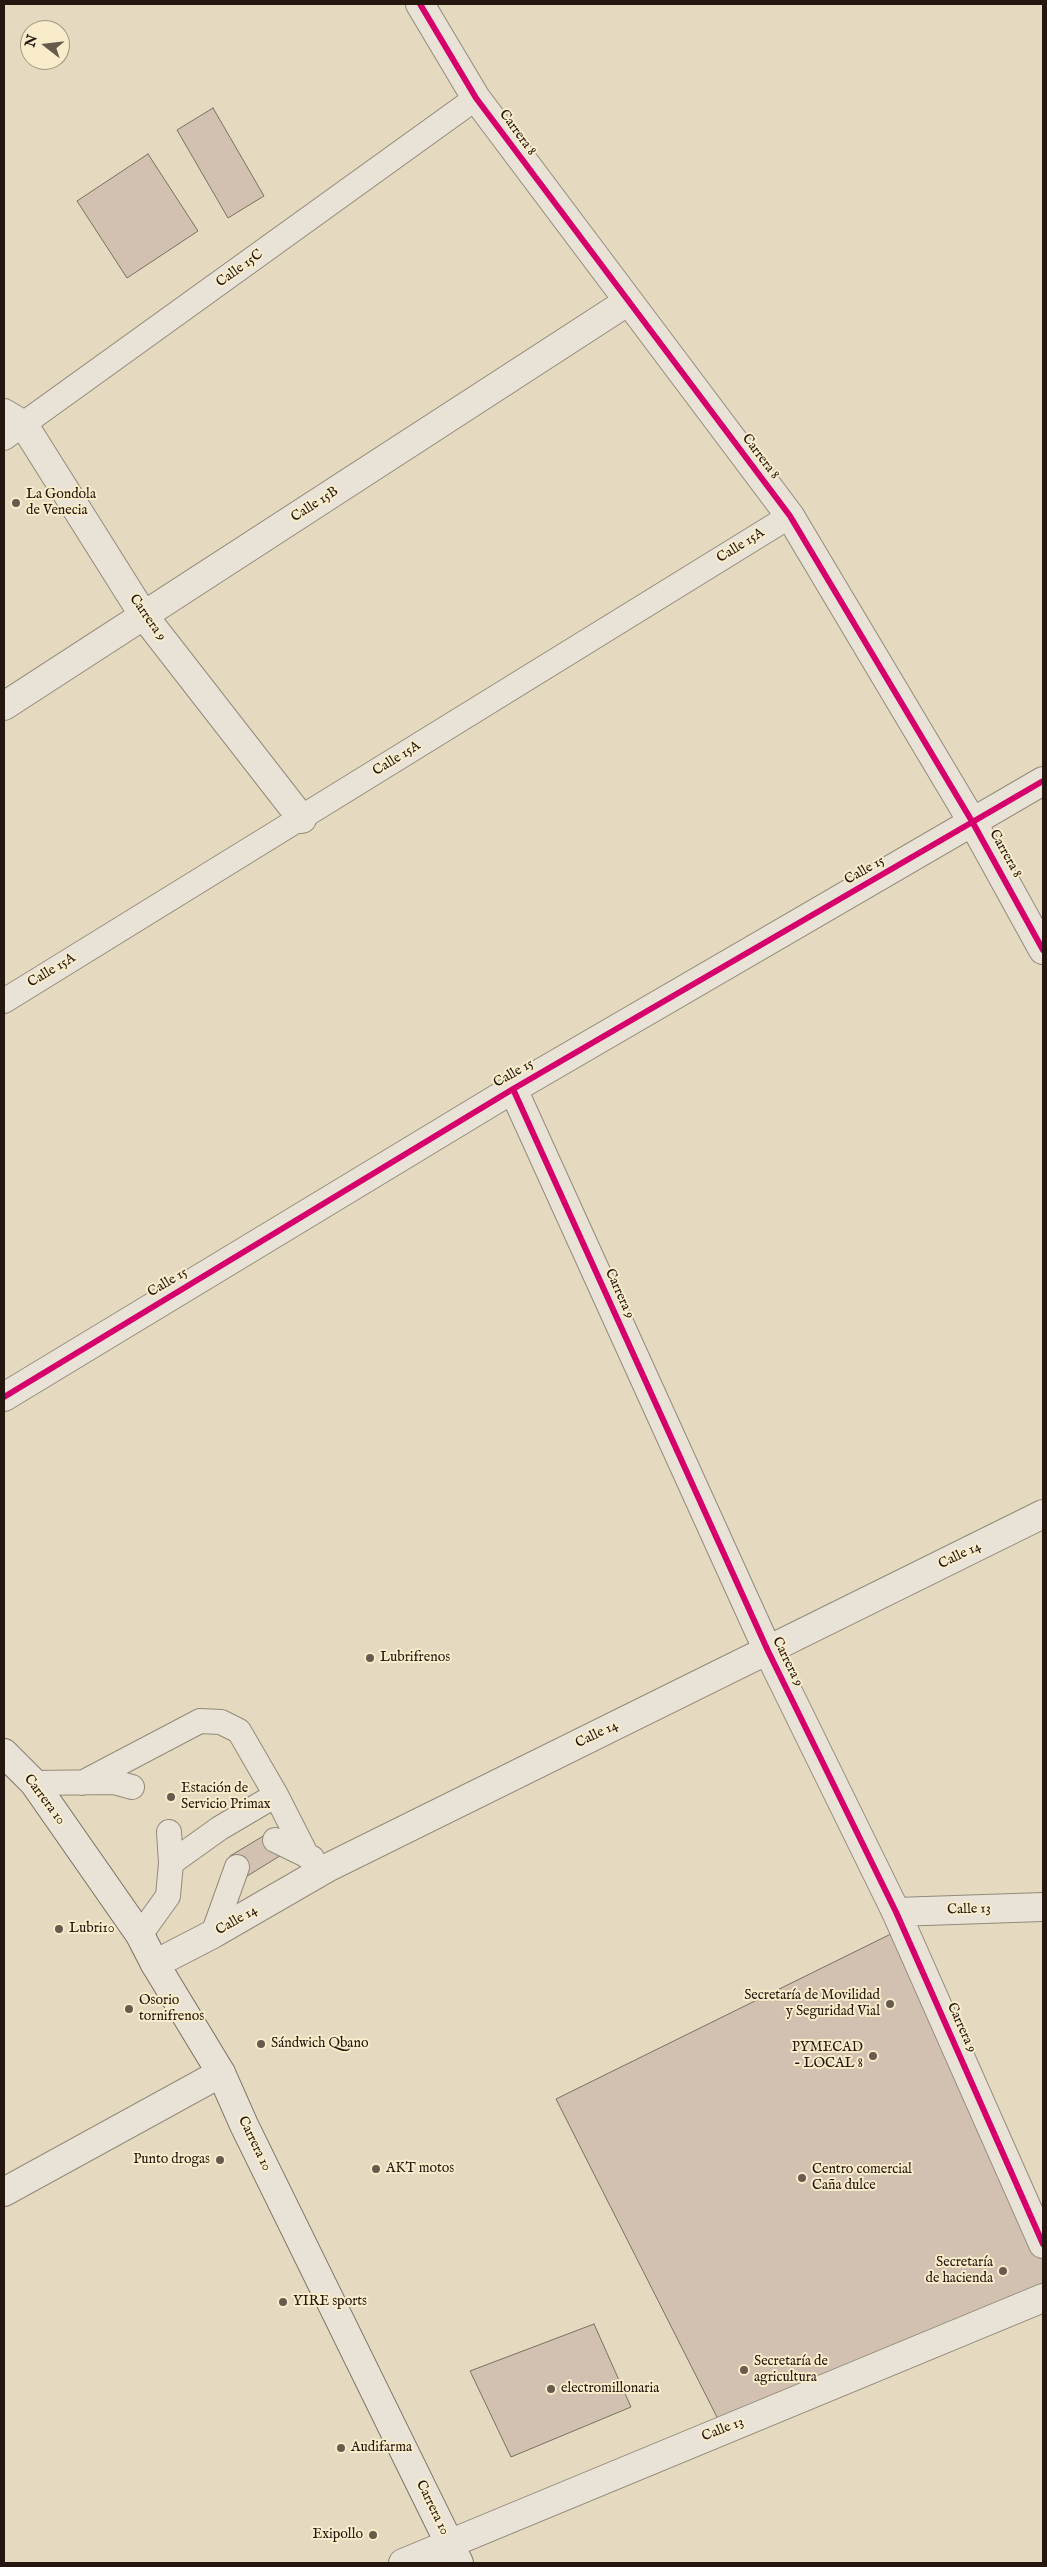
<!DOCTYPE html>
<meta charset="utf-8">
<style>
body{margin:0}
#map{position:relative;width:1047px;height:2567px;overflow:hidden;background:#e5dabf;font-family:"IM FELL English",serif}
canvas{display:block}
.frame{position:absolute;inset:0;border:5px solid #25160f;pointer-events:none}
.north{position:absolute;left:20px;top:20px;width:50px;height:50px;box-sizing:border-box;background:#f8eccb;border:1px solid #a49680;border-radius:50%;rotate:286deg;font-size:14px;font-weight:700;line-height:20px;text-align:center;color:#25160f}
.north::after{content:'';display:block;margin:auto;width:18px;height:22px;background:#685b4d;clip-path:polygon(50% 0,100% 100%,50% 72%,0 100%)}
</style>
<div id="map">
<canvas width="1047" height="2567"></canvas>
<div class="frame"></div>
<div class="north">N</div>
</div>
<script>
const g = document.querySelector('canvas').getContext('2d');
g.lineJoin = 'round';
function fillPath(path, color) { g.fillStyle = color; g.fill(path, 'evenodd'); }
const shape = rows => new Path2D(rows.map(r => 'M' + r).join(''));
function trace(path, color, width, dash) { g.strokeStyle = color; g.lineWidth = width; g.lineCap = dash ? 'butt' : 'round'; g.setLineDash(dash || []); g.stroke(path); }
function drawText(font, color, halo, rows, align = 'center') {
  g.font = font + ' "IM FELL English",serif'; g.lineWidth = 4; g.setLineDash([]); g.textBaseline = 'middle'; g.strokeStyle = halo; g.fillStyle = color; for (const [text, x, y, turn = 0] of rows) {
    g.save(); g.translate(x, y); g.rotate((+turn || 0) * Math.PI / 180); g.textAlign = isNaN(turn) ? turn : align; if (halo) g.strokeText(text, 0, 0); g.fillText(text, 0, 0); g.restore();
  }
}
const building = shape([
 [213,108,264,196,228,218,177,130,213,108],
 [148,154,198,231,127,278,77,201,148,154],
 [270,1832,283,1854,244,1878,230,1856,270,1832],
 [899,1930,1043,2257,1043,2293,723,2429,556,2099,899,1930],
 [594,2324,631,2407,511,2457,470,2371,594,2324]
]);
const service = shape([
 [4,438,476,98],
 [4,1001,790,516],
 [34,1783,114,1782,132,1787],
 [82,1783,200,1721,221,1722,239,1731,276,1795,220,1828,171,1863],
 [276,1795,307,1856],
 [275,1840,312,1858],
 [213,1934,237,1867],
 [140,1935,168,1896,171,1863,169,1832]
]);
const minor = shape([
 [420,4,476,98,790,516,973,823,1043,950],
 [4,413,24,425,144,616,302,819],
 [4,706,627,302],
 [513,1089,768,1651,896,1912,1043,2244],
 [4,1397,513,1089,1043,781],
 [896,1912,1043,1907],
 [155,1964,213,1934,329,1867,1043,1514],
 [4,2192,221,2073],
 [403,2563,1043,2298]
]);
const secondary = shape([
 [4,1753,34,1783,140,1935,155,1964,221,2073,244,2125,459,2563]
]);
const cycleway = shape([
 [420,4,476,98,790,516,973,823,1043,950],
 [513,1089,768,1651,896,1912,1043,2244],
 [4,1397,513,1089,1043,781]
]);
const markers = [
 [16,503,5,"#685b4d"],
 [370,1658,5,"#685b4d"],
 [171,1797,5,"#685b4d"],
 [59,1929,5,"#685b4d"],
 [890,2004,5,"#685b4d"],
 [129,2009,5,"#685b4d"],
 [261,2044,5,"#685b4d"],
 [873,2056,5,"#685b4d"],
 [220,2160,5,"#685b4d"],
 [376,2169,5,"#685b4d"],
 [802,2178,5,"#685b4d"],
 [1003,2271,5,"#685b4d"],
 [283,2302,5,"#685b4d"],
 [744,2370,5,"#685b4d"],
 [551,2389,5,"#685b4d"],
 [341,2448,5,"#685b4d"],
 [373,2535,5,"#685b4d"]
];
const streetNames = [
 ["Carrera 8",517,133,54],
 ["Calle 15C",240,269,-36],
 ["Carrera 8",760,457,53],
 ["Calle 15B",315,505,-33],
 ["Calle 15A",741,546,-32],
 ["Carrera 9",147,618,55],
 ["Calle 15A",397,759,-32],
 ["Carrera 8",1005,854,61],
 ["Calle 15",865,871,-30],
 ["Calle 15A",52,971,-31],
 ["Calle 15",514,1074,-30],
 ["Calle 15",168,1283,-31],
 ["Carrera 9",619,1294,66],
 ["Calle 14",960,1556,-26],
 ["Carrera 9",787,1662,64],
 ["Calle 14",597,1735,-26],
 ["Carrera 10",44,1800,53],
 ["Calle 13",969,1910,-2],
 ["Calle 14",237,1921,-30],
 ["Carrera 9",961,2028,66],
 ["Carrera 10",254,2144,64],
 ["Calle 13",723,2430,-22],
 ["Carrera 10",432,2508,64]
];
const poiNames = [
 ["La Gondola",26,495],
 ["de Venecia",26,511],
 ["Lubrifrenos",380,1658],
 ["Estación de",181,1789],
 ["Servicio Primax",181,1805],
 ["Lubri10",69,1929],
 ["Secretaría de Movilidad",880,1996,"right"],
 ["y Seguridad Vial",880,2012,"right"],
 ["Osorio",139,2001],
 ["tornifrenos",139,2017],
 ["Sándwich Qbano",271,2044],
 ["PYMECAD",863,2048,"right"],
 ["- LOCAL 8",863,2064,"right"],
 ["Punto drogas",210,2160,"right"],
 ["AKT motos",386,2169],
 ["Centro comercial",812,2170],
 ["Caña dulce",812,2186],
 ["Secretaría",993,2263,"right"],
 ["de hacienda",993,2279,"right"],
 ["YIRE sports",293,2302],
 ["Secretaría de",754,2362],
 ["agricultura",754,2378],
 ["electromillonaria",561,2389],
 ["Audifarma",351,2448],
 ["Exipollo",363,2535,"right"]
];
fillPath(building, '#d2c1b0');
trace(building, '#787062', 1);
trace(service, '#928a7a', 26);
trace(minor, '#928a7a', 30);
trace(secondary, '#787062', 30);
trace(service, '#e8e3d6', 24);
trace(minor, '#e8e3d6', 28);
trace(secondary, '#e8e3d6', 28);
trace(cycleway, '#d6006c', 6);
for (const [x, y, r, color] of markers) { const dot = new Path2D(); dot.arc(x, y, r, 0, 2 * Math.PI); g.fillStyle = color; g.fill(dot); trace(dot, '#f8eccb', 2); }
drawText('14px', '#25160f', '#f8eccb', streetNames);
drawText('14px', '#25160f', '#f8eccb', poiNames, 'left');
</script>
